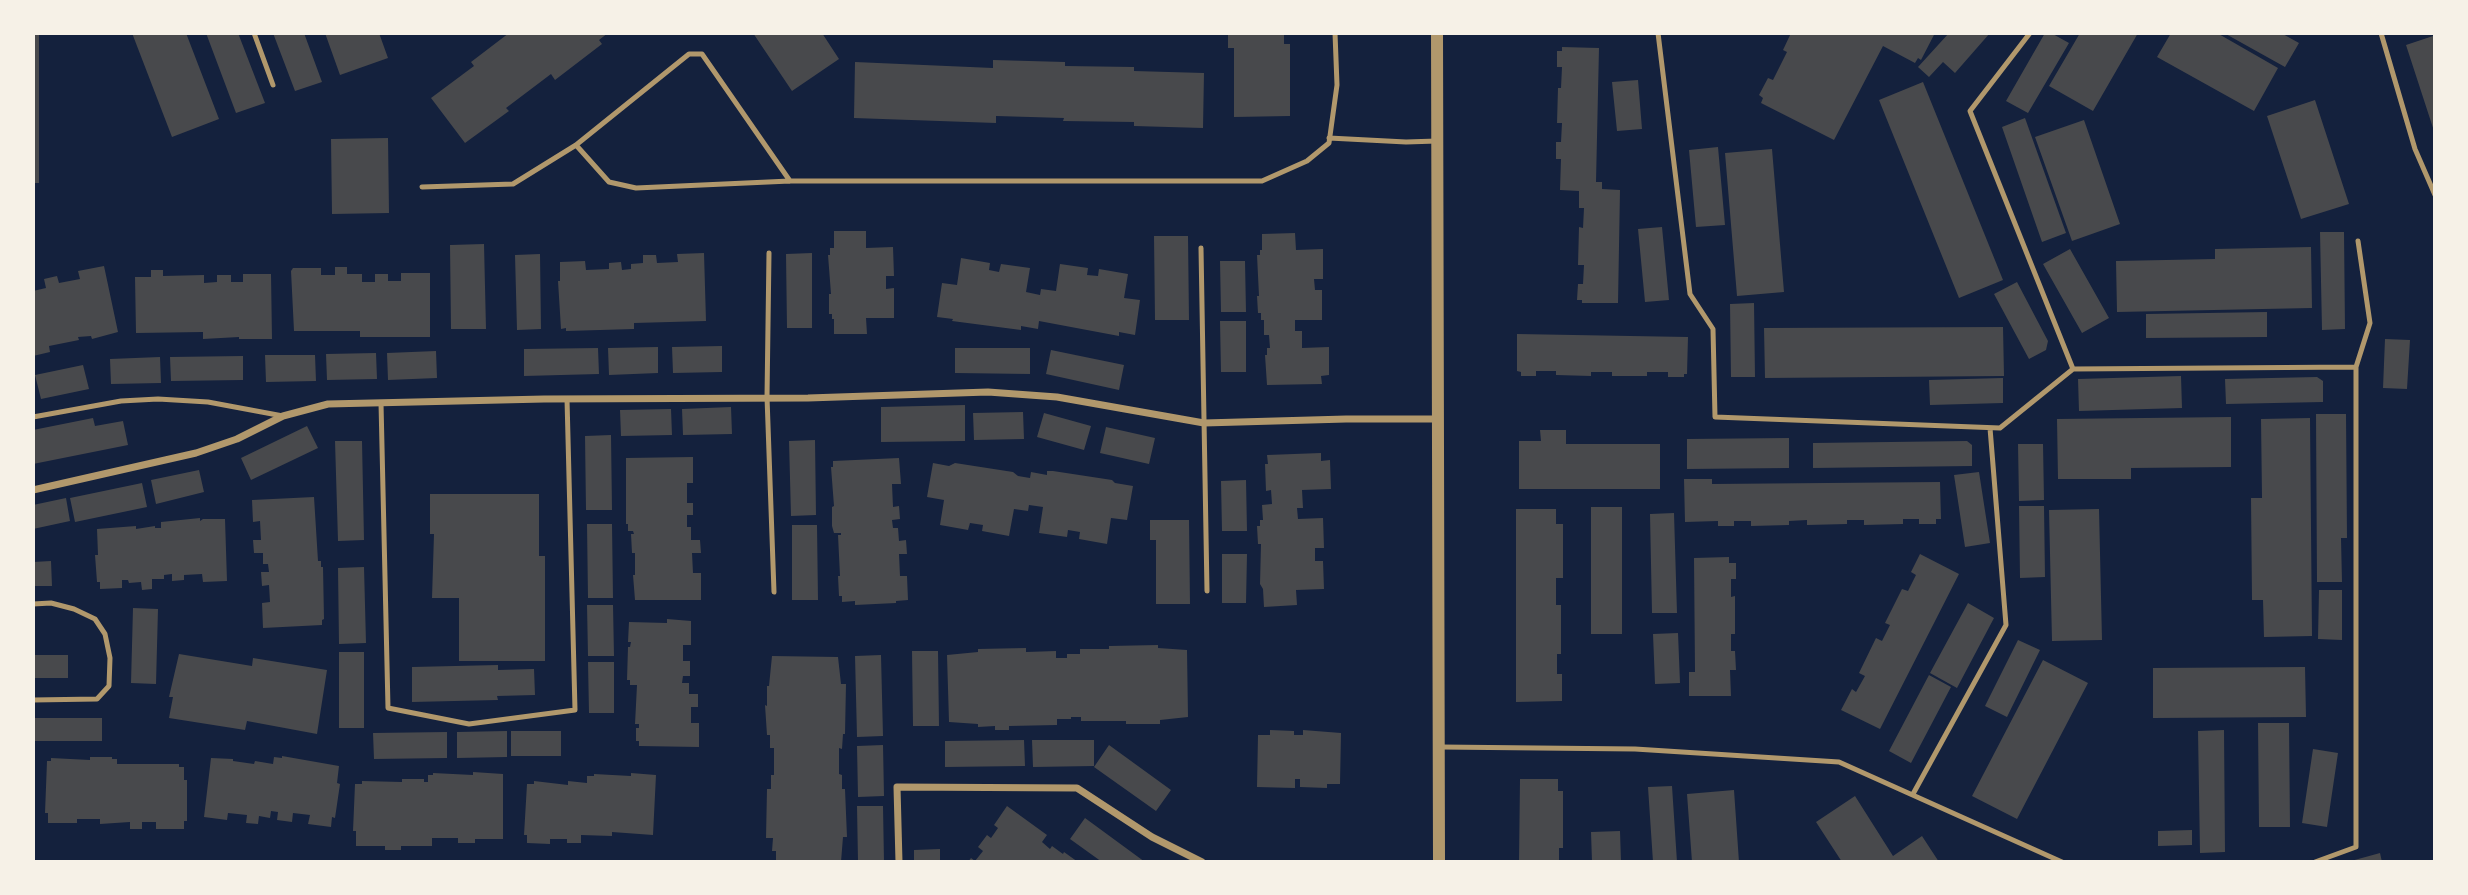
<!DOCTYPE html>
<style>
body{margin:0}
#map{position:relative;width:2468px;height:895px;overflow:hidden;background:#14213d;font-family:"Space Grotesk",sans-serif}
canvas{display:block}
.frame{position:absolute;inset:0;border:35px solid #f6f1e7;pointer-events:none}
</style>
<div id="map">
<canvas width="2468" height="895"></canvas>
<div class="frame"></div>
</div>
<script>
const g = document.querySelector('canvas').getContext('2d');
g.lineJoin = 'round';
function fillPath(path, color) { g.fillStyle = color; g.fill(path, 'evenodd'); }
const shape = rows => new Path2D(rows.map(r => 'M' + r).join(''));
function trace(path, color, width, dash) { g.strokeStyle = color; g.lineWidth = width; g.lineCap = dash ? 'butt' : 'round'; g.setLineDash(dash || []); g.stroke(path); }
const building = shape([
 [33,33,39,33,39,183,33,183],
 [132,33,186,33,219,119,172,137],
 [206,33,238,33,265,103,236,113],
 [273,33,304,33,322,82,295,91],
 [325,33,379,33,388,58,340,75],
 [509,33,608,33,599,40,602,44,555,80,551,74,506,108,509,111,465,143,431,98,474,66,471,62],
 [753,33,822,33,839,59,792,91],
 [1228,33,1284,33,1284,44,1290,44,1290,116,1234,117,1234,48,1228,48],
 [1791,33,1935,33,1921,60,1918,58,1915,63,1883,46,1834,140,1761,103,1763,98,1759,95,1768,78,1773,80,1787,52,1783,50],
 [1949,33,1990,33,1955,73,1943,62,1929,77,1918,67],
 [2045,33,2051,33,2069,43,2028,113,2006,101],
 [2080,33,2138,33,2093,111,2049,86],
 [2171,33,2217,33,2278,68,2254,111,2157,57],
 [2224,33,2281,33,2299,43,2285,67],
 [2433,36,2435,41,2434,131,2406,45],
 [1562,47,1599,48,1596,182,1602,182,1602,189,1620,190,1618,303,1582,303,1582,300,1577,300,1578,284,1583,284,1584,265,1578,265,1579,227,1583,228,1584,208,1579,208,1579,191,1560,190,1561,159,1556,159,1556,142,1561,142,1562,123,1557,123,1558,88,1561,88,1562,67,1557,67,1557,51,1562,51],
 [993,60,1065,62,1065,66,1134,67,1134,71,1204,73,1203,128,1134,126,1134,122,1063,121,1064,118,996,116,996,123,854,118,855,62,993,68],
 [1638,80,1642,129,1617,131,1612,82],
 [1923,82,2003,280,1959,298,1879,100],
 [2315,100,2349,204,2301,219,2267,116],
 [2025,118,2066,233,2042,242,2002,127],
 [2084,120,2120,224,2072,241,2035,137],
 [388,138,389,213,332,214,331,139],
 [1718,147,1725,225,1696,227,1689,150],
 [1772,149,1784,292,1737,296,1725,153],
 [1662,227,1669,300,1645,302,1638,229],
 [834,231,866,231,866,248,893,247,894,276,886,276,886,289,894,288,894,318,866,318,867,334,834,334,834,319,832,319,832,314,829,314,829,294,831,294,828,255,830,255,830,248,834,248],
 [2320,232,2344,232,2345,329,2322,330],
 [1295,233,1296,250,1323,249,1323,279,1314,279,1315,290,1322,290,1322,320,1295,320,1295,331,1302,331,1302,348,1329,347,1329,375,1321,376,1322,384,1267,385,1265,355,1267,355,1267,348,1270,348,1269,335,1264,335,1264,320,1261,320,1261,313,1258,313,1257,296,1259,296,1257,255,1260,255,1260,250,1262,250,1262,234],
 [1154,236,1188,236,1189,320,1155,320],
 [484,244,486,329,451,329,450,245],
 [2311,247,2312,308,2117,312,2116,261,2215,259,2215,249],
 [2070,249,2109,318,2082,333,2043,264],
 [704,253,706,321,634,323,634,329,566,331,566,328,561,329,558,281,560,281,560,262,585,261,586,270,609,269,609,263,621,262,622,270,631,269,631,264,643,263,643,255,656,255,657,263,678,262,677,254],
 [812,253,812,328,787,328,786,254],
 [540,254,541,329,517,330,515,255],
 [961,258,990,263,989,270,999,272,1001,264,1030,268,1026,292,1040,295,1041,289,1056,291,1060,264,1088,268,1087,275,1098,276,1099,269,1128,274,1124,298,1140,300,1135,335,1119,332,1119,336,1039,321,1038,329,1021,326,1021,330,952,321,953,319,937,317,942,283,957,285],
 [1220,261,1245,261,1246,312,1221,312],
 [104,266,118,332,92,339,91,336,78,337,79,340,49,346,50,352,33,356,33,291,46,288,44,279,57,276,59,283,80,279,78,271],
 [335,267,347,267,347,274,362,274,362,282,375,282,375,274,388,274,388,281,401,281,401,273,430,273,430,337,360,337,360,331,294,331,291,271,293,268,321,268,321,275,335,275],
 [151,270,163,270,163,276,204,275,204,283,217,282,217,275,231,275,231,282,243,282,243,274,271,274,272,339,239,339,239,337,203,339,203,332,136,333,135,277,151,277],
 [2017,282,2048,341,2046,350,2029,359,1994,294],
 [1754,303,1755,377,1731,377,1730,304],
 [2267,312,2267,337,2146,338,2146,314],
 [1220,321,1246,321,1246,372,1221,372],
 [2003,327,2004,376,1765,378,1764,328],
 [1517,334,1688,337,1687,374,1684,374,1684,377,1668,377,1668,372,1647,372,1647,376,1612,376,1612,372,1591,372,1591,376,1556,375,1556,371,1536,371,1536,376,1521,376,1521,372,1517,371],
 [2385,339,2410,340,2407,389,2383,388],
 [722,346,722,372,673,373,672,347],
 [658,347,658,373,609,375,608,348],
 [598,348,599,374,524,376,524,349],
 [955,348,1030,348,1030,374,955,373],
 [1051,350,1124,365,1119,390,1046,374],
 [436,351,437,378,388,380,387,353],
 [376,353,377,379,327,380,326,354],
 [265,355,315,355,316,381,266,382],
 [243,356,243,380,171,381,170,357],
 [160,357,161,383,111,384,110,359],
 [83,365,89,389,41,399,35,375],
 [2181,376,2182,408,2079,411,2078,379],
 [2317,377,2323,381,2323,402,2226,404,2225,379],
 [2003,378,2003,403,1930,405,1929,380],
 [965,405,965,441,881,442,881,407],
 [731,407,732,434,683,435,682,409],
 [671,409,672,435,621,436,620,410],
 [1023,412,1024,439,974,440,973,413],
 [1044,413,1091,426,1084,450,1037,437],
 [2316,414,2346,414,2347,538,2341,538,2342,582,2317,582],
 [2231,417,2231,467,2131,468,2131,479,2058,479,2057,419],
 [93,418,95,426,123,421,128,445,33,464,33,430],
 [2310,418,2312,636,2264,637,2263,600,2252,600,2251,498,2262,498,2261,419],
 [307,426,318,448,251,480,241,458],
 [1106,427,1155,438,1149,464,1100,453],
 [1540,430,1566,430,1566,444,1660,444,1660,489,1519,489,1519,441,1541,441],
 [611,435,612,510,586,510,585,436],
 [1789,438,1789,468,1687,469,1687,439],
 [815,440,816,515,791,516,789,441],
 [335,441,362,441,364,540,338,541],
 [1967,441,1972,445,1972,466,1813,468,1813,443],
 [2018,444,2043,444,2044,500,2019,501],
 [1321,453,1321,461,1330,460,1331,489,1302,490,1303,508,1297,508,1298,519,1323,518,1324,548,1315,548,1315,561,1323,561,1324,589,1296,590,1297,605,1264,607,1263,589,1260,584,1261,544,1258,544,1257,526,1260,526,1260,520,1263,520,1262,505,1272,504,1271,490,1266,491,1265,464,1268,464,1267,455],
 [693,457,693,483,687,483,687,503,693,503,693,515,687,515,687,527,691,527,691,540,700,540,701,553,692,553,693,573,701,573,701,600,635,600,633,575,635,575,635,553,632,553,631,534,634,534,633,531,628,531,628,524,626,524,626,458],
 [899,458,901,484,892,484,893,507,899,506,900,519,892,520,893,528,898,528,899,541,906,540,907,554,899,554,900,576,907,576,908,600,896,601,896,603,855,605,855,601,842,602,842,596,839,596,838,576,840,576,838,535,841,535,841,533,834,533,832,526,832,507,834,506,831,467,833,467,833,461],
 [933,463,949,466,955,463,1013,472,1018,476,1030,478,1031,472,1047,475,1047,471,1053,471,1112,480,1115,483,1133,486,1127,520,1111,518,1107,544,1079,539,1080,532,1068,530,1067,537,1039,533,1043,507,1029,505,1028,511,1014,509,1009,536,982,531,983,525,970,523,968,530,940,525,944,500,927,497],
 [199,470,204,492,156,504,151,480],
 [1979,472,1990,543,1965,547,1954,475],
 [1684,479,1712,479,1712,484,1940,482,1941,519,1936,519,1936,524,1919,524,1919,519,1903,519,1903,524,1864,525,1864,520,1847,520,1847,524,1807,525,1807,520,1789,521,1789,525,1751,526,1751,521,1734,521,1734,526,1718,526,1718,521,1685,522],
 [1246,480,1247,531,1222,531,1221,481],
 [142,483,147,507,75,522,70,498],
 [430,494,539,494,539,556,545,556,545,661,459,661,459,598,432,598,434,534,430,534],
 [314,497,318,561,321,561,321,567,323,567,324,619,322,620,322,625,263,628,262,603,270,602,269,585,262,586,261,572,269,572,268,564,263,564,263,553,254,553,253,540,261,540,260,521,253,522,252,500],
 [66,498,70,521,33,529,33,505],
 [2019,506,2044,506,2045,577,2020,578],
 [1591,507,1622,507,1622,634,1591,634],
 [1516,509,1556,509,1556,524,1563,524,1563,578,1556,578,1556,605,1561,605,1561,654,1557,654,1557,674,1562,674,1562,701,1516,702],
 [2099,509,2102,640,2052,641,2049,510],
 [1674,513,1677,613,1652,613,1650,514],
 [200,518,200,521,203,519,225,519,227,581,203,582,202,574,184,575,184,580,172,581,172,574,164,575,164,579,152,579,152,589,142,590,141,582,129,583,128,580,122,580,122,588,100,589,100,582,97,582,95,555,98,555,97,529,136,526,136,529,155,526,155,528,161,528,161,522],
 [1150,520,1189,520,1190,604,1156,604,1156,540,1150,540],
 [587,524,612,524,613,598,588,598],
 [792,525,817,525,818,600,792,600],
 [1222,554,1247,554,1246,603,1222,603],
 [1920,554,1959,574,1880,729,1841,710,1852,689,1856,692,1865,676,1859,673,1876,638,1882,641,1890,625,1885,623,1902,589,1908,591,1916,575,1911,572],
 [1729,557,1729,563,1736,563,1736,579,1731,579,1731,597,1735,596,1735,634,1731,634,1731,651,1735,651,1736,670,1730,670,1731,696,1689,696,1689,672,1695,672,1694,558],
 [51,561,52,586,33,586,33,562],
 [364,567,366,643,339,644,338,568],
 [2319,590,2342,590,2342,640,2318,639],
 [1968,603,1994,618,1957,688,1930,673],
 [587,605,613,605,614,656,588,656],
 [133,608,158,609,156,684,131,683],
 [667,619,691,621,691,645,683,645,683,661,690,661,690,676,683,676,682,683,689,683,689,694,698,694,698,707,691,707,691,723,699,723,699,747,639,746,639,741,636,741,636,728,639,728,639,724,635,724,637,685,630,685,630,680,627,680,628,647,630,647,631,642,628,642,629,622,667,623],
 [1678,633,1680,683,1655,684,1653,634],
 [2018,640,2040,650,2007,717,1985,706],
 [1158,645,1158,648,1187,650,1188,717,1160,720,1160,724,1126,724,1126,721,1081,721,1081,717,1071,717,1071,719,1057,719,1057,725,1009,726,1009,730,995,730,995,726,978,727,978,724,949,722,947,655,978,652,978,649,1026,648,1026,652,1056,651,1056,658,1067,658,1067,654,1080,654,1080,649,1109,649,1109,646],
 [912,651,938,651,939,726,913,726],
 [339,652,364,652,364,728,339,728],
 [179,654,252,666,253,658,327,670,317,734,247,721,245,730,169,718,173,697,169,697],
 [33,655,68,655,68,678,33,678],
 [881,655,883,736,857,737,855,656],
 [772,656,838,657,841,684,846,684,845,734,843,734,842,749,839,748,839,774,842,775,842,789,845,789,847,837,843,837,841,862,776,862,776,851,772,851,773,838,766,838,767,789,771,789,771,775,774,775,774,748,770,748,770,735,767,735,765,705,767,706,767,686,769,686],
 [2043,660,2088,683,2017,819,1972,796],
 [588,662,614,662,614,713,589,713],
 [498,665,498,670,534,669,535,695,497,696,498,700,412,702,412,667],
 [2305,667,2306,717,2153,718,2153,668],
 [1929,675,1951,687,1911,763,1889,751],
 [33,718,102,718,102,741,33,741],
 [2258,723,2289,723,2290,827,2259,827],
 [1270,730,1294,731,1294,735,1303,735,1303,730,1341,733,1340,784,1327,784,1327,788,1300,787,1300,779,1295,779,1295,788,1257,787,1258,735,1270,735],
 [2224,730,2225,852,2200,853,2198,731],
 [507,731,507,757,457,758,457,732],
 [511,731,561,731,561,756,511,756],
 [447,732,447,758,374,759,373,733],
 [1024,740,1025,766,945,767,945,741],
 [1032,740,1094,740,1094,766,1033,767],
 [883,745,884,796,858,797,857,746],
 [1109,745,1171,790,1156,811,1094,767],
 [2313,749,2338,753,2327,827,2302,823],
 [282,756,339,766,337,783,340,784,335,818,332,817,331,827,308,824,310,815,293,813,292,822,277,820,278,812,271,811,270,818,259,816,258,824,246,823,247,815,228,813,227,820,204,817,211,758,233,759,233,761,254,764,255,761,273,764,274,757,282,758],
 [90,757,112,757,112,759,117,759,117,764,179,764,179,767,184,767,184,780,187,780,187,821,184,821,184,829,156,829,156,822,142,822,142,829,130,829,130,822,100,824,100,819,77,819,77,823,48,823,48,813,45,813,47,761,51,761,51,758,90,760],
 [473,772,503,774,503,839,475,839,475,843,458,843,458,838,432,838,432,846,401,846,401,850,385,850,385,846,356,846,356,831,353,831,355,784,362,784,362,781,402,782,402,779,424,779,424,782,428,782,428,775,433,775,433,773,473,775],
 [631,773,656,775,653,835,612,832,612,836,581,835,581,843,567,843,567,839,550,839,550,844,527,843,527,835,524,835,527,784,534,784,534,781,568,785,568,781,587,783,587,776,594,776,594,774,631,776],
 [1520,779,1558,779,1558,791,1563,791,1563,848,1559,848,1559,862,1519,862],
 [1672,786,1677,862,1653,862,1648,787],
 [1734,790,1739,862,1692,862,1687,794],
 [1855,796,1893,856,1922,836,1939,862,1842,862,1816,822],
 [857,806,883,806,884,862,858,862],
 [1007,806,1047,835,1042,842,1050,849,1052,846,1063,854,1064,852,1078,862,968,862,971,858,975,861,983,851,978,847,987,835,991,838,998,828,994,825],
 [1085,818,1145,862,1102,862,1070,839],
 [2192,830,2192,845,2158,846,2158,831],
 [1620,831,1621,862,1592,862,1591,832],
 [940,849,940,862,914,862,914,850],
 [2380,853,2382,862,2352,862,2351,861]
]);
const service = shape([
 [254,33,273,85],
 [1658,33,1690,294,1713,329,1715,417,2000,428,2073,369],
 [2030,33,1970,111,2073,369,2356,367,2356,847,2315,862],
 [2381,33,2415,149,2435,195],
 [1329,138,1406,142,1437,141],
 [790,181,702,54,689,54,576,145,609,182,636,188,790,181,1262,181,1307,161,1329,143,1337,85,1335,33],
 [422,187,513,184,576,145],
 [1201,248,1207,591],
 [769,253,767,397,774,592],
 [2356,367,2370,323,2358,241],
 [381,403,388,708,469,724,575,710,567,399],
 [33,417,121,401,158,399,208,402,283,416],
 [33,604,51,603,74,609,95,619,105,634,110,658,109,686,97,699,33,700],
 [1441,747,1635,749,1839,762,2062,862],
 [1913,794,2006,625,1990,428]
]);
const minor = shape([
 [33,490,196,453,237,439,283,416,328,404,544,399,808,398,988,392,1057,397,1204,423,1346,419,1437,419],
 [899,862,897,787,1077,788,1152,837,1202,862]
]);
const tertiary = shape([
 [1437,33,1439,862]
]);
fillPath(building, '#48494c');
trace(service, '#b1986c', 5);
trace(minor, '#b1986c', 7);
trace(tertiary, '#b1986c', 12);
</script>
